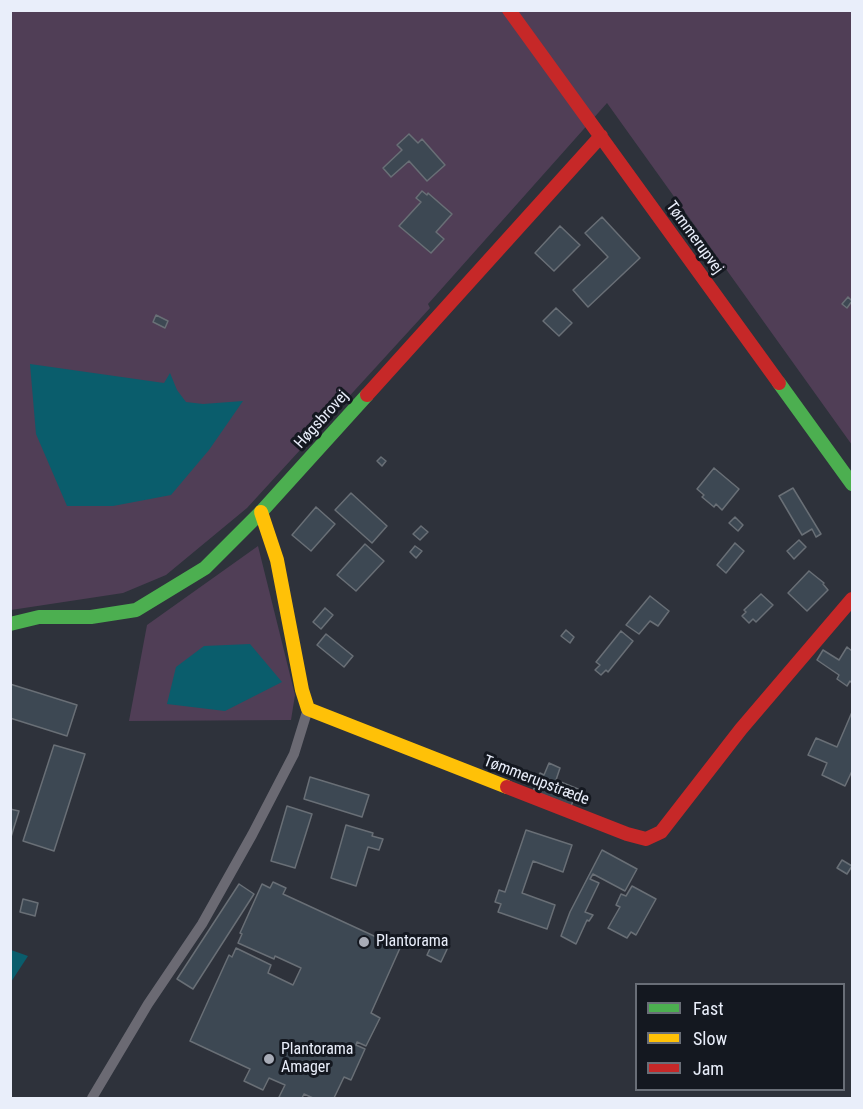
<!DOCTYPE html>
<meta charset="utf-8">
<style>
body{margin:0}
#map{position:relative;width:863px;height:1109px;overflow:hidden;background:#2e323b;font-family:"Roboto Condensed",sans-serif}
canvas{display:block}
.frame{position:absolute;inset:0;border:12px solid #e9eefa;pointer-events:none}
.legend{position:absolute;left:635px;top:983px;width:210px;height:108px;box-sizing:border-box;background:#141820;border:2px solid #696e77;margin:0;padding:8px 10px;list-style:none;font-size:18px;color:#e9eefa}
.legend li{display:flex;align-items:center;gap:12px;height:30px}
.legend b{width:30px;border:2px solid #696e77}
</style>
<div id="map">
<canvas width="863" height="1109"></canvas>
<div class="frame"></div>
<ul class="legend">
<li><b style="height:8px;background:#4caf50"></b>Fast</li>
<li><b style="height:8px;background:#ffc107"></b>Slow</li>
<li><b style="height:8px;background:#c62828"></b>Jam</li>
</ul>
</div>
<script>
const g = document.querySelector('canvas').getContext('2d');
g.lineJoin = 'round';
function fillPath(path, color) { g.fillStyle = color; g.fill(path, 'evenodd'); }
const shape = rows => new Path2D(rows.map(r => 'M' + r).join(''));
function trace(path, color, width, dash) { g.strokeStyle = color; g.lineWidth = width; g.lineCap = dash ? 'butt' : 'round'; g.setLineDash(dash || []); g.stroke(path); }
function drawText(font, color, halo, rows, align = 'center') {
  g.font = font + ' "Roboto Condensed",sans-serif'; g.lineWidth = 6; g.setLineDash([]); g.textBaseline = 'middle'; g.strokeStyle = halo; g.fillStyle = color; for (const [text, x, y, turn = 0] of rows) {
    g.save(); g.translate(x, y); g.rotate((+turn || 0) * Math.PI / 180); g.textAlign = isNaN(turn) ? turn : align; if (halo) g.strokeText(text, 0, 0); g.fillText(text, 0, 0); g.restore();
  }
}
const green = shape([
 [10,11,852,11,852,445,607,103,428,304,430,308,247,508,166,575,123,593,11,610],
 [258,546,295,695,291,720,129,721,147,625]
]);
const water = shape([
 [30,364,164,383,170,373,177,390,186,402,203,404,243,401,209,450,171,495,113,506,67,506,36,434],
 [250,644,282,682,225,711,167,704,176,667,204,646],
 [11,950,28,956,11,982,10,950]
]);
const building = shape([
 [409,134,418,143,422,139,445,165,427,181,409,161,391,177,383,168,402,150,397,145,409,134],
 [422,191,427,195,428,193,452,214,436,232,444,239,431,253,399,226,421,202,416,198,422,191],
 [602,217,640,258,588,307,573,290,608,257,585,233,602,217],
 [560,226,580,245,554,271,535,253,560,226],
 [848,297,852,301,847,308,842,304,848,297],
 [556,308,572,323,559,336,543,321,556,308],
 [156,315,168,321,165,328,153,322,156,315],
 [381,457,386,461,382,466,377,461,381,457],
 [714,468,739,489,722,510,716,504,714,507,702,497,704,495,697,489,714,468],
 [793,488,821,534,816,537,812,529,802,535,779,496,793,488],
 [351,493,387,526,372,543,335,510,351,493],
 [316,507,335,524,311,551,292,535,316,507],
 [735,517,743,525,738,531,729,523,735,517],
 [421,526,428,532,420,540,413,534,421,526],
 [799,540,806,547,794,559,787,551,799,540],
 [735,543,744,551,726,573,717,565,735,543],
 [365,544,384,561,356,591,337,575,365,544],
 [415,546,422,551,416,558,410,552,415,546],
 [809,571,824,583,823,584,828,590,807,611,788,593,809,571],
 [761,594,773,605,756,622,753,619,749,623,742,616,746,612,744,610,761,594],
 [650,596,669,611,658,626,650,621,639,634,626,625,650,596],
 [325,608,333,615,321,629,313,622,325,608],
 [566,630,574,637,570,643,561,636,566,630],
 [621,631,633,641,608,672,606,670,601,675,595,670,600,665,596,662,621,631],
 [326,634,353,656,344,667,317,645,326,634],
 [847,647,852,651,852,683,850,681,847,686,837,679,839,675,817,660,823,650,839,660,847,647],
 [10,684,77,705,67,736,10,718,10,684],
 [852,712,852,771,845,786,822,775,827,763,808,755,816,738,837,747,852,712],
 [54,745,85,754,54,851,23,841,54,745],
 [549,763,560,768,556,780,578,789,571,806,533,791,540,773,544,775,549,763],
 [310,777,369,795,362,817,304,799,310,777],
 [287,806,312,814,295,868,271,861,287,806],
 [10,809,19,811,11,837,10,837,10,809],
 [346,825,373,833,372,836,383,839,379,850,368,847,356,886,331,878,346,825],
 [526,830,572,845,563,872,533,861,522,893,555,905,547,929,498,912,501,904,495,902,499,890,505,892,526,830],
 [602,850,637,869,625,891,593,874,590,879,599,883,585,912,593,915,589,921,587,920,576,944,561,936,570,912,602,850],
 [842,860,852,866,847,874,837,868,842,860],
 [273,882,286,888,283,894,400,948,371,1013,380,1018,366,1046,357,1042,356,1045,365,1049,351,1080,344,1077,334,1098,313,1098,304,1094,302,1098,281,1098,279,1097,285,1085,269,1078,263,1090,244,1081,250,1069,190,1041,229,955,232,957,236,948,271,965,268,973,293,985,301,968,275,956,274,959,238,943,242,934,240,933,262,884,270,888,273,882],
 [239,884,254,894,193,989,177,979,239,884],
 [632,886,656,899,636,935,631,932,627,938,608,928,620,907,616,905,621,894,626,896,632,886],
 [23,899,38,903,35,916,20,912,23,899],
 [435,938,449,945,441,962,427,955,435,938]
]);
const lane = shape([
 [92,1098,148,1004,202,924,252,835,294,754,307,712]
]);
const fast = shape([
 [779,383,852,484],
 [10,624,39,617,91,617,136,610,205,568,261,512,367,395]
]);
const slow = shape([
 [261,512,277,560,302,690,308,709,507,787]
]);
const jam = shape([
 [509,10,779,383],
 [367,395,601,136],
 [507,787,627,834,646,839,661,832,741,729,852,599]
]);
const markers = [
 [364,942,6,"#a8acb7"],
 [269,1059,6,"#a8acb7"]
];
const streetNames = [
 ["Tømmerupvej",694,238,54],
 ["Høgsbrovej",322,420,-48],
 ["Tømmerupstræde",536,781,21]
];
const poiNames = [
 ["Plantorama",376,942],
 ["Plantorama",281,1050],
 ["Amager",281,1068]
];
fillPath(green, '#503e56');
fillPath(water, '#0a5d6c');
fillPath(building, '#3d4853');
trace(building, '#696f76', 1.5);
trace(lane, '#6b6a73', 10);
trace(fast, '#4caf50', 14);
trace(slow, '#ffc107', 14);
trace(jam, '#c62828', 14);
for (const [x, y, r, color] of markers) { const dot = new Path2D(); dot.arc(x, y, r, 0, 2 * Math.PI); g.fillStyle = color; g.fill(dot); trace(dot, '#141820', 2); }
drawText('16px', '#e9eefa', '#141820', streetNames);
drawText('16px', '#e9eefa', '#141820', poiNames, 'left');
</script>
